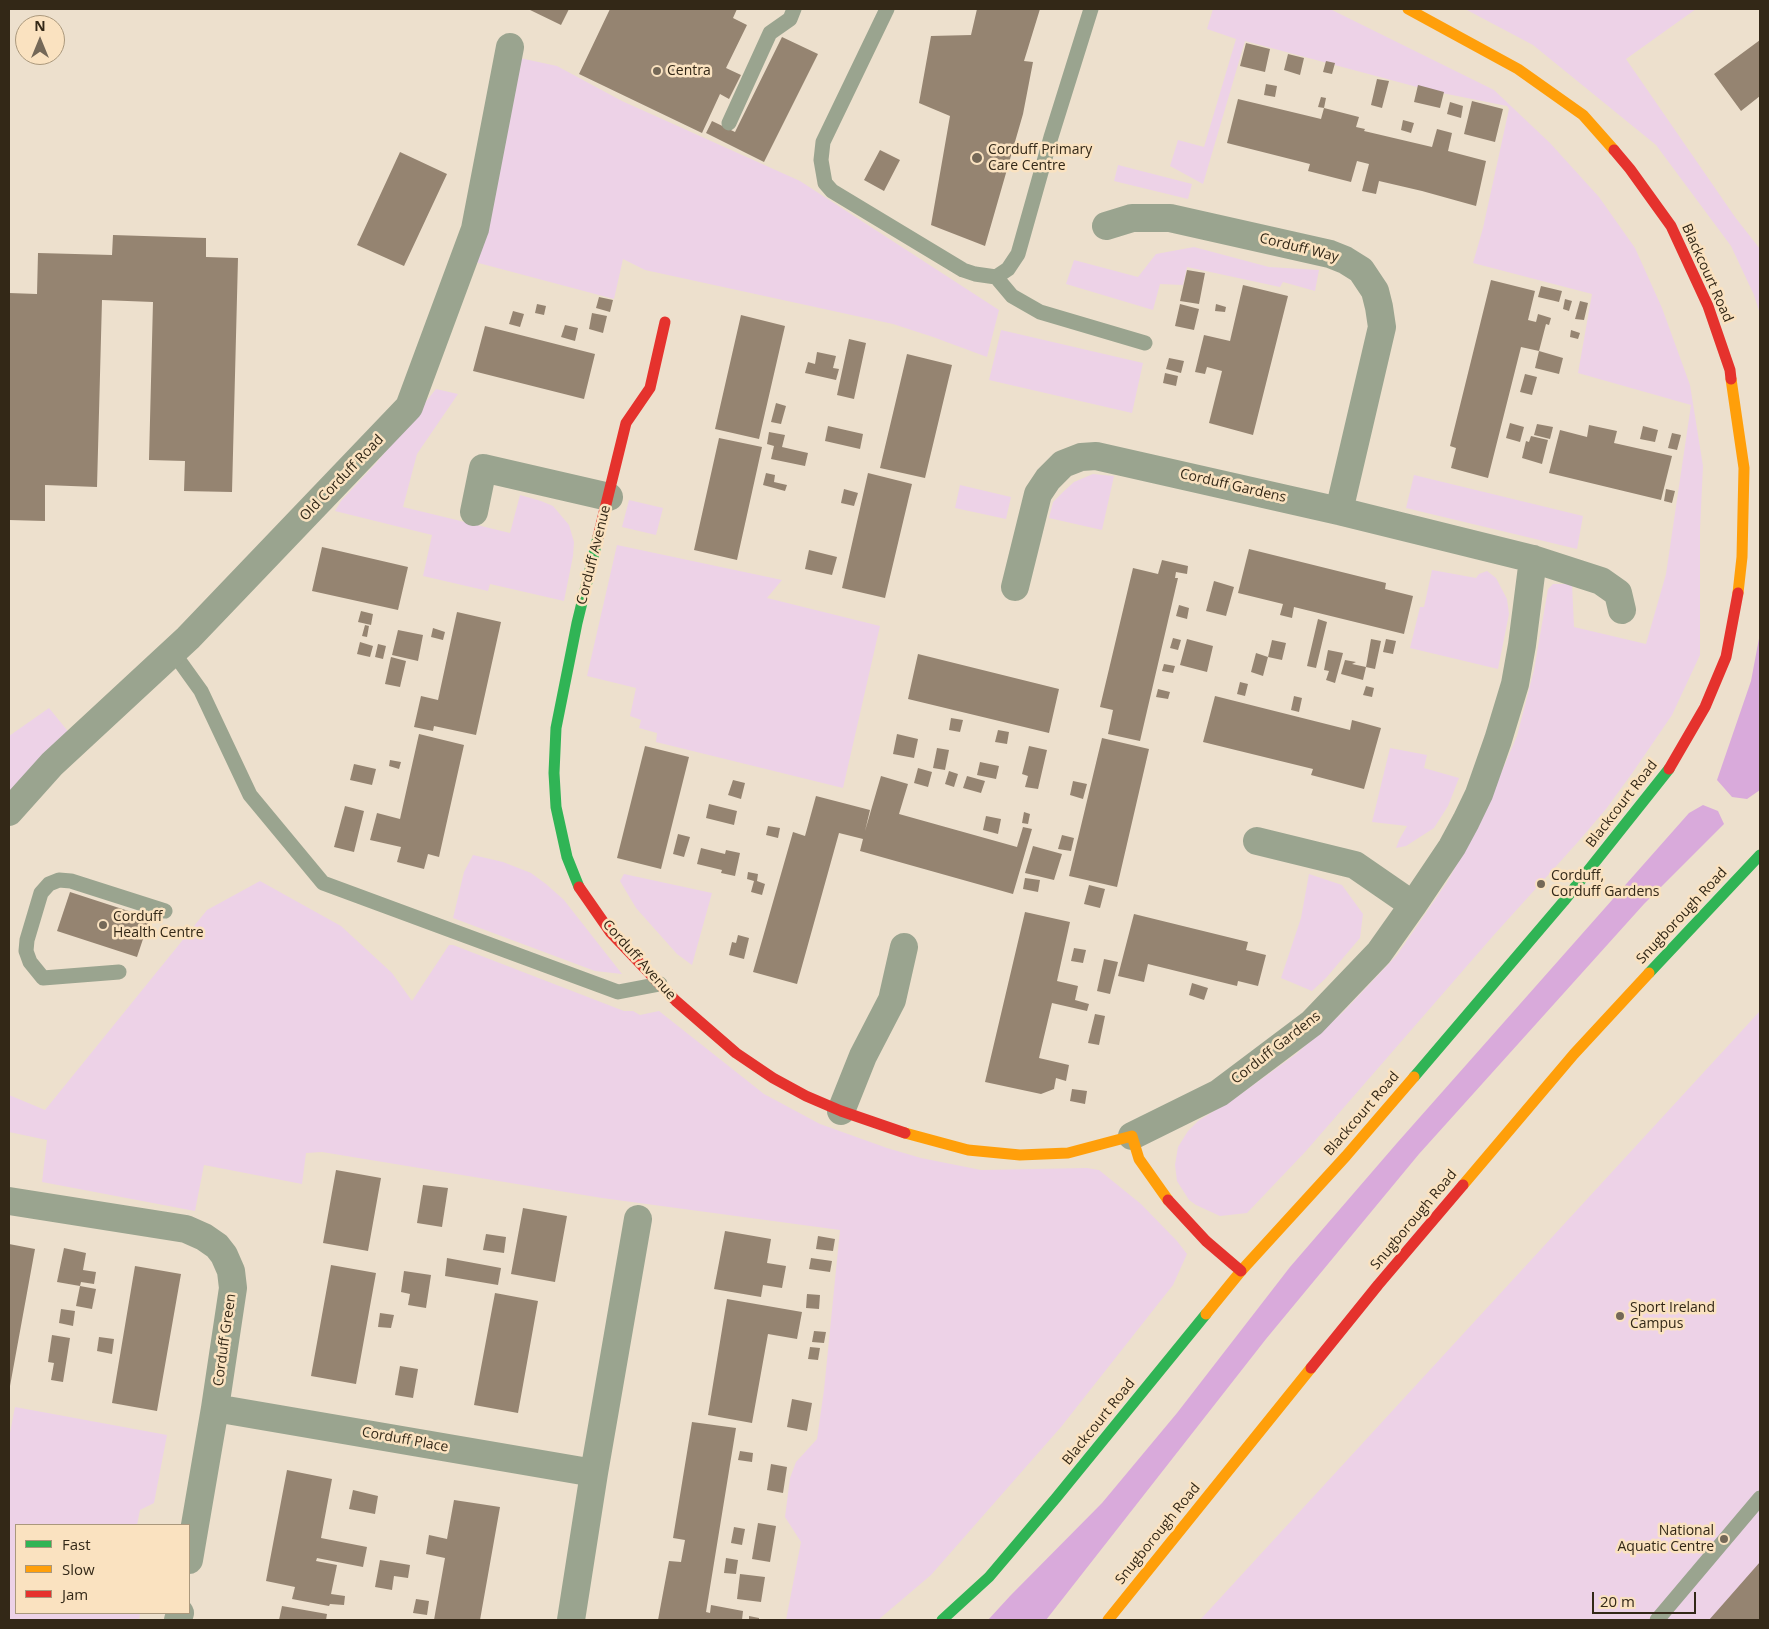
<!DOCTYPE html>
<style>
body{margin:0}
#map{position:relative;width:1769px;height:1629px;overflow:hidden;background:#ede0cd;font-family:"Open Sans",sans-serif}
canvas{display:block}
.frame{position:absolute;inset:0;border:10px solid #332817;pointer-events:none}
.legend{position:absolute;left:15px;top:1524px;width:175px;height:90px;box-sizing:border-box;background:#fae2c0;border:1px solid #aa987c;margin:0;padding:6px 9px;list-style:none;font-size:15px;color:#332817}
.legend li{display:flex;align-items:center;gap:10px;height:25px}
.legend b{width:25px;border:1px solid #aa987c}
.north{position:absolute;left:15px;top:15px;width:50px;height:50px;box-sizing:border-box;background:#fae2c0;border:1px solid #aa987c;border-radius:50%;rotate:0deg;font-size:14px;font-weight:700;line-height:20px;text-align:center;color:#332817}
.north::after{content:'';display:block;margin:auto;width:18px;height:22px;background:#746857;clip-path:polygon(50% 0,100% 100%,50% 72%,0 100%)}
.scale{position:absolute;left:1592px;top:1592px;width:104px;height:22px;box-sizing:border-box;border:2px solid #332817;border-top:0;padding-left:6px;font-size:15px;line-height:18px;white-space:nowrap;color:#332817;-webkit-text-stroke:4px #fae2c0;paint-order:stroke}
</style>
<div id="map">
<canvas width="1769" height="1629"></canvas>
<div class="frame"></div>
<ul class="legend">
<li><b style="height:6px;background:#30b455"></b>Fast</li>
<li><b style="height:6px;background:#ff9f0a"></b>Slow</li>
<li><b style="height:6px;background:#e5322d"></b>Jam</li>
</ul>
<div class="north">N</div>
<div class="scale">20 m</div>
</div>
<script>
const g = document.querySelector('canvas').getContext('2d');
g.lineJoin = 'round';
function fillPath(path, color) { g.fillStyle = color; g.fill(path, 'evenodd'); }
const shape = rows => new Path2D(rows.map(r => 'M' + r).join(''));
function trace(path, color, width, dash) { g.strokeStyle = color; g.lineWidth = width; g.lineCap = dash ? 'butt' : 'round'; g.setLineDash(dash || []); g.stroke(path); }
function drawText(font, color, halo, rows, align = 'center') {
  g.font = font + ' "Open Sans",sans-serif'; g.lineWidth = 5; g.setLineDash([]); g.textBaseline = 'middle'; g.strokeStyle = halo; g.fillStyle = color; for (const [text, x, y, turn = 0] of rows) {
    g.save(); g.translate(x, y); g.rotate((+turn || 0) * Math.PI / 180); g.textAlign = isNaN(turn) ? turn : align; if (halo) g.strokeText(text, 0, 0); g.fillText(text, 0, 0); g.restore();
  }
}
const green = shape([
 [1213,9,1330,9,1494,90,1550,143,1599,197,1635,248,1662,308,1690,385,1703,466,1700,529,1700,655,1672,715,1633,772,1606,809,1577,843,1493,936,1306,1151,1247,1213,1220,1216,1196,1205,1189,1200,1177,1181,1175,1165,1178,1147,1188,1131,1198,1121,1238,1096,1296,1054,1343,1012,1397,955,1447,882,1479,824,1517,736,1534,670,1548,589,1553,584,1572,584,1574,627,1646,644,1666,574,1691,405,1578,373,1592,294,1473,263,1483,228,1509,109,1507,106,1432,91,1245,41,1203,184,1170,166,1178,140,1204,147,1236,39,1207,29],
 [1465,9,1696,9,1626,59,1735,217,1760,249,1760,314,1754,295,1731,246,1656,145,1533,45],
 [515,57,557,66,622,101,800,181,999,310,987,357,933,337,893,324,645,270,623,259,614,299,471,261],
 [1118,165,1192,184,1188,199,1114,181],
 [1194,247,1269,267,1319,270,1315,291,1283,282,1280,287,1187,267,1183,285,1160,284,1153,310,1066,284,1074,260,1138,277,1156,254],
 [1001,330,1143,363,1132,413,989,380],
 [436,389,458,394,417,454,403,507,510,533,520,495,541,501,553,506,569,525,574,542,573,556,564,601,490,584,488,591,423,576,432,535,335,511,341,501,377,462],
 [1093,474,1114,476,1102,530,1049,518,1053,502,1063,492,1074,482],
 [1414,475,1583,516,1577,549,1406,508],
 [960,485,1011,497,1006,519,955,508],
 [629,500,663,508,656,535,622,527],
 [617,545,782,580,767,598,880,626,843,788,656,742,657,733,639,728,641,720,630,716,636,688,587,676],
 [1432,570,1476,578,1479,574,1487,571,1496,578,1507,599,1509,614,1498,669,1410,648,1420,607,1424,607],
 [49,708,71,735,9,801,9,736],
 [1390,748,1427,755,1424,768,1459,778,1448,806,1434,828,1406,846,1396,848,1399,840,1407,826,1372,822],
 [473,855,503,862,531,873,546,884,564,900,622,974,595,971,453,918,464,872],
 [624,874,712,893,692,965,677,954,636,908,620,881],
 [1309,874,1342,885,1363,914,1360,938,1326,978,1312,991,1281,978,1301,918],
 [260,881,341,926,392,973,412,1001,449,945,453,945,624,1011,633,1011,640,1015,659,1011,764,1094,820,1124,887,1148,921,1158,981,1170,1087,1168,1099,1170,1141,1204,1177,1241,1187,1254,1173,1285,1061,1427,931,1575,878,1620,786,1620,801,1542,785,1517,790,1478,796,1462,817,1439,824,1390,840,1230,602,1198,322,1152,306,1153,302,1184,204,1165,195,1211,42,1182,47,1140,9,1132,9,1095,45,1110,207,910],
 [1760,1011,1760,1620,1200,1620],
 [15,1407,167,1435,154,1503,140,1510,137,1525,16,1525,16,1613,140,1613,139,1620,9,1620,9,1438]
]);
const forest = shape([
 [1760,633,1760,790,1747,799,1732,797,1717,780,1751,681],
 [1703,805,1718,811,1724,824,1644,904,1419,1154,1266,1339,1046,1620,988,1620,1010,1596,1102,1503,1177,1413,1290,1267,1397,1143,1689,813]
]);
const building = shape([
 [528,9,569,9,561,25],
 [610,9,737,9,733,18,747,25,726,68,741,75,729,99,720,94,702,133,579,74],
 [977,9,1040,9,1024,61,1033,62,1023,114,985,246,931,225,950,116,919,103,931,36,971,35],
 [782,37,818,54,764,162,706,133,712,121,735,132],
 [1760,40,1760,96,1741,111,1714,74],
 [1246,43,1270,49,1265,72,1240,66],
 [1288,54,1304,58,1300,75,1284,70],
 [1326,61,1335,63,1332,74,1323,72],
 [1377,79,1389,81,1382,108,1371,105],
 [1266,84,1277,86,1275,97,1264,95],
 [1418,85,1444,92,1440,108,1414,102],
 [1321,97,1326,98,1324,108,1318,107],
 [1238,99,1321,119,1324,108,1359,117,1356,127,1365,129,1364,131,1432,147,1437,129,1452,133,1448,151,1486,161,1476,206,1422,191,1379,181,1376,194,1362,191,1369,164,1357,161,1351,182,1308,171,1310,164,1227,143],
 [1472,101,1503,109,1495,142,1464,134],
 [1450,102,1463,106,1461,118,1447,114],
 [1403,120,1414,123,1411,133,1401,130],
 [880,150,900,160,884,191,864,180],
 [400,152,447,174,404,266,357,245],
 [113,235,206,238,206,257,238,258,232,492,184,491,185,461,149,460,153,302,102,300,97,487,45,485,45,521,9,520,9,293,37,294,38,253,112,255],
 [1187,270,1205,273,1199,304,1180,301],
 [1491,280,1535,291,1528,320,1536,322,1538,314,1551,318,1549,325,1546,324,1539,351,1521,347,1488,478,1451,468,1456,448,1450,446],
 [1243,285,1288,296,1253,435,1209,423,1222,371,1207,367,1205,374,1195,372,1204,335,1230,341],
 [1541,286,1562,291,1559,302,1538,297],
 [599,297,613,300,610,312,596,308],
 [1565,299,1572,301,1569,311,1563,309],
 [1580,301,1588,303,1584,320,1575,319],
 [537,304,546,306,544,315,535,313],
 [1180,304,1199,309,1194,330,1175,326],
 [1216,304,1226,307,1225,312,1215,311],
 [513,311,524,314,520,327,509,324],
 [592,313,607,316,603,333,589,329],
 [741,315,785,326,759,439,715,429],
 [565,325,578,328,575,341,561,337],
 [485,326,595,354,584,399,473,371],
 [1571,330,1580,333,1578,339,1570,337],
 [849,339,866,343,854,399,837,395],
 [1539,351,1563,358,1559,374,1535,368],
 [817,352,836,356,833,368,839,369,836,380,805,373,808,362,815,364],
 [907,354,952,365,925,478,880,468],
 [1169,358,1184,361,1181,373,1166,369],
 [1165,373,1178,376,1176,386,1163,383],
 [1525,374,1537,377,1532,395,1520,392],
 [776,403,786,406,781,424,771,422],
 [1510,423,1524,427,1520,442,1506,438],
 [1537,424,1553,427,1550,439,1534,435],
 [1589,425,1617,431,1614,443,1672,456,1661,500,1549,473,1560,430,1587,437],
 [828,426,863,434,860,449,825,441],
 [1643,426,1658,430,1655,442,1640,439],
 [769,432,785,435,782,447,808,453,805,466,771,459,774,446,767,444],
 [1672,433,1681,435,1677,450,1668,448],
 [1531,436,1548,440,1542,464,1522,458,1526,441,1529,442],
 [719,438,762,447,737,560,694,550],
 [766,473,775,475,774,482,787,485,785,491,763,485],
 [868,473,912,484,885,598,842,588],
 [844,489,858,493,854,506,841,503],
 [1666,489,1675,491,1672,503,1664,501],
 [322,547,408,567,398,610,312,591],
 [1249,549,1386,583,1385,589,1413,596,1404,634,1294,607,1292,618,1280,615,1283,604,1238,593],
 [809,550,837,557,832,575,805,569],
 [1162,560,1188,566,1187,574,1176,572,1175,578,1178,578,1140,741,1108,734,1113,710,1100,707,1133,568,1158,574],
 [1214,581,1234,587,1226,616,1206,611],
 [1179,605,1189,608,1187,619,1176,616],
 [361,611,373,614,371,625,358,622],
 [457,612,501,622,476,735,434,726,433,731,414,727,421,696,438,700],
 [1318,619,1327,622,1316,668,1307,666],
 [365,625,369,626,367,637,362,636],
 [433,628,445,632,443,640,431,637],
 [398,630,423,635,418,661,392,655],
 [1173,638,1181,640,1178,650,1170,648],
 [1187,639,1213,646,1207,672,1180,665],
 [1371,639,1381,641,1375,669,1366,667,1363,680,1341,674,1345,660,1356,662,1352,664,1366,667],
 [1386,639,1396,641,1393,654,1383,652],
 [1272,640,1286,643,1282,660,1268,657],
 [360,642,373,646,370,657,357,654],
 [378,644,386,646,383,659,375,657],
 [1328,650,1343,653,1335,683,1326,680,1329,671,1324,670],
 [1256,653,1268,657,1263,676,1251,672],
 [918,654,1059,689,1049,733,908,699],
 [391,657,406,661,400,687,385,684],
 [1164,664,1175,666,1173,673,1162,671],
 [1240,682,1248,684,1245,696,1237,694],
 [1366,686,1374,688,1372,697,1363,695],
 [1158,689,1170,692,1168,699,1156,697],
 [1215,696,1350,730,1352,720,1381,728,1364,789,1311,775,1313,769,1203,742],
 [1294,696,1302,698,1299,712,1291,710],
 [951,718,963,720,960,732,949,730],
 [998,730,1009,732,1007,744,995,742],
 [419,734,464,745,439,857,428,854,424,869,397,862,401,847,370,840,377,813,400,819],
 [897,734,918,739,914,758,893,754],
 [1102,738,1149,749,1117,887,1069,876],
 [645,746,689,757,661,869,617,858],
 [1029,746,1047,750,1038,789,1025,787,1028,776,1022,774],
 [937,748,949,750,945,770,933,768],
 [390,760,401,762,399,769,389,766],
 [980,762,999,766,996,779,977,775],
 [354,764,376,769,372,785,350,780],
 [918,768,932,772,928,787,914,783],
 [949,771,958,774,954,787,945,784],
 [881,776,908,784,899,814,1017,847,1023,827,1032,829,1013,894,860,851,863,839,839,833,797,984,753,972,793,832,805,836,816,796,870,810,865,831],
 [967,776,985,781,981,793,963,788],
 [733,780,745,783,741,799,728,795],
 [1073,781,1087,784,1083,799,1070,795],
 [709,804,737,811,734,825,706,818],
 [345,806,364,811,354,852,334,847],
 [1024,812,1030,814,1028,824,1022,823],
 [986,816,1001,819,998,834,983,830],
 [768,826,780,828,778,838,766,835],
 [678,834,690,837,684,857,673,854],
 [1062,835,1074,838,1071,851,1058,849],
 [1033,846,1062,854,1054,880,1025,873],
 [701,848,725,854,726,850,740,853,735,876,721,873,722,870,697,864],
 [748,872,758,874,757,881,765,884,762,895,751,892,754,881,747,879],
 [1025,878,1040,880,1038,892,1023,889],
 [1089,885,1105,889,1100,908,1084,904],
 [70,892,150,918,137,957,57,931],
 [1025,912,1070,922,1057,981,1078,986,1075,1000,1089,1004,1087,1011,1052,1003,1039,1058,1069,1065,1066,1081,1056,1078,1054,1089,1041,1094,985,1082],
 [1134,914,1248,942,1246,950,1266,955,1258,986,1238,981,1237,986,1148,964,1144,982,1118,976],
 [738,935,749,938,744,959,729,955,732,942,736,943],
 [1074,948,1086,950,1083,963,1071,961],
 [1104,959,1118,962,1110,994,1097,991],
 [1192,983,1208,988,1204,1000,1189,995],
 [1095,1014,1105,1016,1099,1045,1088,1043],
 [1072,1089,1087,1091,1085,1104,1070,1101],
 [336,1170,381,1178,368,1251,323,1243],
 [423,1185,448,1188,442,1227,417,1223],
 [523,1208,567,1216,555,1282,511,1274],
 [725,1231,771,1239,767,1263,786,1266,782,1288,763,1285,761,1297,714,1289],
 [486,1234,506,1237,504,1253,483,1250],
 [818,1236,835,1239,833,1251,816,1249],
 [9,1244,35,1249,10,1386,9,1386],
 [64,1248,86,1253,83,1270,96,1272,94,1284,81,1282,80,1286,57,1282],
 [447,1258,501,1268,498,1285,445,1276],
 [811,1258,832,1261,830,1272,809,1269],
 [331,1265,376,1273,356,1384,311,1376],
 [135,1266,181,1274,157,1411,112,1403],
 [404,1271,431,1275,426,1308,408,1305,410,1294,401,1292],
 [80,1286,96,1289,92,1309,76,1306],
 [495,1293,538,1301,518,1413,474,1405],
 [807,1294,820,1295,819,1309,806,1308],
 [727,1299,802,1312,797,1339,768,1334,752,1423,708,1415],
 [61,1309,75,1311,73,1326,59,1323],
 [380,1313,394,1315,391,1328,378,1327],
 [814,1331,826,1332,824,1343,812,1342],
 [52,1335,70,1338,63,1382,51,1380,54,1363,48,1362],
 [99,1337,114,1339,112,1354,97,1351],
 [810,1347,820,1348,818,1360,808,1359],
 [400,1366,418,1369,413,1398,395,1395],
 [792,1399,812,1403,807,1431,787,1427],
 [692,1422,736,1428,706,1612,710,1613,711,1605,743,1611,742,1620,658,1620,669,1561,681,1562,685,1540,673,1538],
 [740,1451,753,1453,752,1462,738,1460],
 [771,1464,787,1467,783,1493,767,1490],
 [287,1470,332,1479,321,1538,367,1547,363,1567,317,1558,316,1561,337,1565,331,1594,345,1596,344,1605,330,1604,329,1606,292,1599,295,1587,266,1581],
 [353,1490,378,1496,375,1514,349,1509],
 [454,1500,500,1507,480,1620,434,1620,445,1558,426,1554,429,1535,447,1539],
 [758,1523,776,1526,770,1562,752,1559],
 [734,1527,745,1529,742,1545,731,1543],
 [726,1558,738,1560,736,1574,724,1573],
 [380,1560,410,1565,408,1578,394,1576,392,1590,375,1587],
 [1760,1562,1760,1620,1709,1620],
 [740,1574,765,1577,761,1602,737,1599],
 [416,1599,429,1601,427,1615,413,1613],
 [282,1606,327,1614,326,1620,279,1620],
 [749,1616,759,1618,759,1620,749,1620]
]);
const lane = shape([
 [887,9,823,142,821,160,825,183,832,191,963,270,975,274,996,277,1012,296,1040,312,1145,343],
 [729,123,770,33,790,19,794,9],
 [996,277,1008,269,1018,254,1051,137,1091,9],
 [173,652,201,691,250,795,323,883,618,992,660,984],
 [119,972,43,978,30,962,26,951,27,940,41,893,49,884,59,880,71,881,165,911],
 [1657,1620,1760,1498]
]);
const street = shape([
 [1106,226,1132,218,1170,218,1330,254,1345,260,1361,270,1375,291,1379,307,1382,327,1339,511],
 [474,512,483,468,609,497],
 [1015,587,1038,494,1048,479,1063,464,1081,457,1096,456,1339,511,1533,559,1601,581,1618,593,1622,610],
 [9,812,52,764,188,638,409,407,475,229,510,47],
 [1257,841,1355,865,1413,905],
 [841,1111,863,1056,892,1000,904,947],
 [1132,1136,1219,1093,1312,1023,1379,953,1413,905,1452,847,1466,821,1479,794,1498,740,1515,684,1522,645,1533,559],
 [9,1201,186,1229,204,1237,217,1246,224,1255,231,1271,233,1288,215,1408,189,1560],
 [215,1408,594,1473],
 [178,1620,180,1613],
 [571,1620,594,1473,638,1219]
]);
const fast = shape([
 [579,887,567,857,556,807,554,773,556,728,577,623,598,537],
 [1649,973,1760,855],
 [1414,1077,1564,901,1669,769],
 [942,1620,989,1577,1056,1498,1206,1314]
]);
const slow = shape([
 [1408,9,1518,69,1583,115,1614,150],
 [1731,379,1744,468,1742,557,1738,593],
 [905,1133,968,1150,1020,1155,1068,1153,1132,1136,1139,1159,1168,1200],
 [1463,1185,1574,1054,1649,973],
 [1206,1314,1241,1271,1346,1156,1414,1077],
 [1108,1620,1311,1368]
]);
const jam = shape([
 [1614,150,1630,169,1671,226,1708,306,1730,370,1731,379],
 [598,537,626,423,650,388,665,322],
 [1669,769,1705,707,1726,657,1738,593],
 [579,887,611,933,676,1001,736,1053,773,1078,806,1096,841,1111,905,1133],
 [1168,1200,1206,1241,1241,1271],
 [1311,1368,1378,1285,1463,1185]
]);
const markers = [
 [657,71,5,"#746857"],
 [977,158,6,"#746857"],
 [1541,884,5,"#746857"],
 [103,925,5,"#746857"],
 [1620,1316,5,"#746857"],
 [1724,1539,5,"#746857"]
];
const poiNames = [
 ["Centra",667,71],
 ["Corduff Primary",988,150],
 ["Care Centre",988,166],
 ["Corduff,",1551,876],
 ["Corduff Gardens",1551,892],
 ["Corduff",113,917],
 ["Health Centre",113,933],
 ["Sport Ireland",1630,1308],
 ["Campus",1630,1324],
 ["National",1714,1531,"right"],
 ["Aquatic Centre",1714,1547,"right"]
];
const streetNames = [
 ["Corduff Way",1299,248,14],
 ["Blackcourt Road",1707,273,66],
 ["Old Corduff Road",342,478,-46],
 ["Corduff Gardens",1233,486,13],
 ["Corduff Avenue",594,555,-76],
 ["Blackcourt Road",1622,804,-52],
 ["Snugborough Road",1682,916,-47],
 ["Corduff Avenue",639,960,48],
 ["Corduff Gardens",1276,1048,-38],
 ["Blackcourt Road",1362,1114,-49],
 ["Snugborough Road",1414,1220,-50],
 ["Corduff Green",225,1340,-82],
 ["Blackcourt Road",1099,1422,-51],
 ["Corduff Place",405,1440,10],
 ["Snugborough Road",1158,1534,-51]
];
fillPath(green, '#edd2e7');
fillPath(forest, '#d9aadb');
fillPath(building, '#958471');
trace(lane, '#9aa48f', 15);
trace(street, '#9aa48f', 28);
trace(fast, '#30b455', 11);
trace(slow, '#ff9f0a', 11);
trace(jam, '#e5322d', 11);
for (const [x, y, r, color] of markers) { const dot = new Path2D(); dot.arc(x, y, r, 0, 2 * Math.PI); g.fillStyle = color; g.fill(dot); trace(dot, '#fae2c0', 2); }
drawText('14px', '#332817', '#fae2c0', poiNames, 'left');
drawText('14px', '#332817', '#fae2c0', streetNames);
</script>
